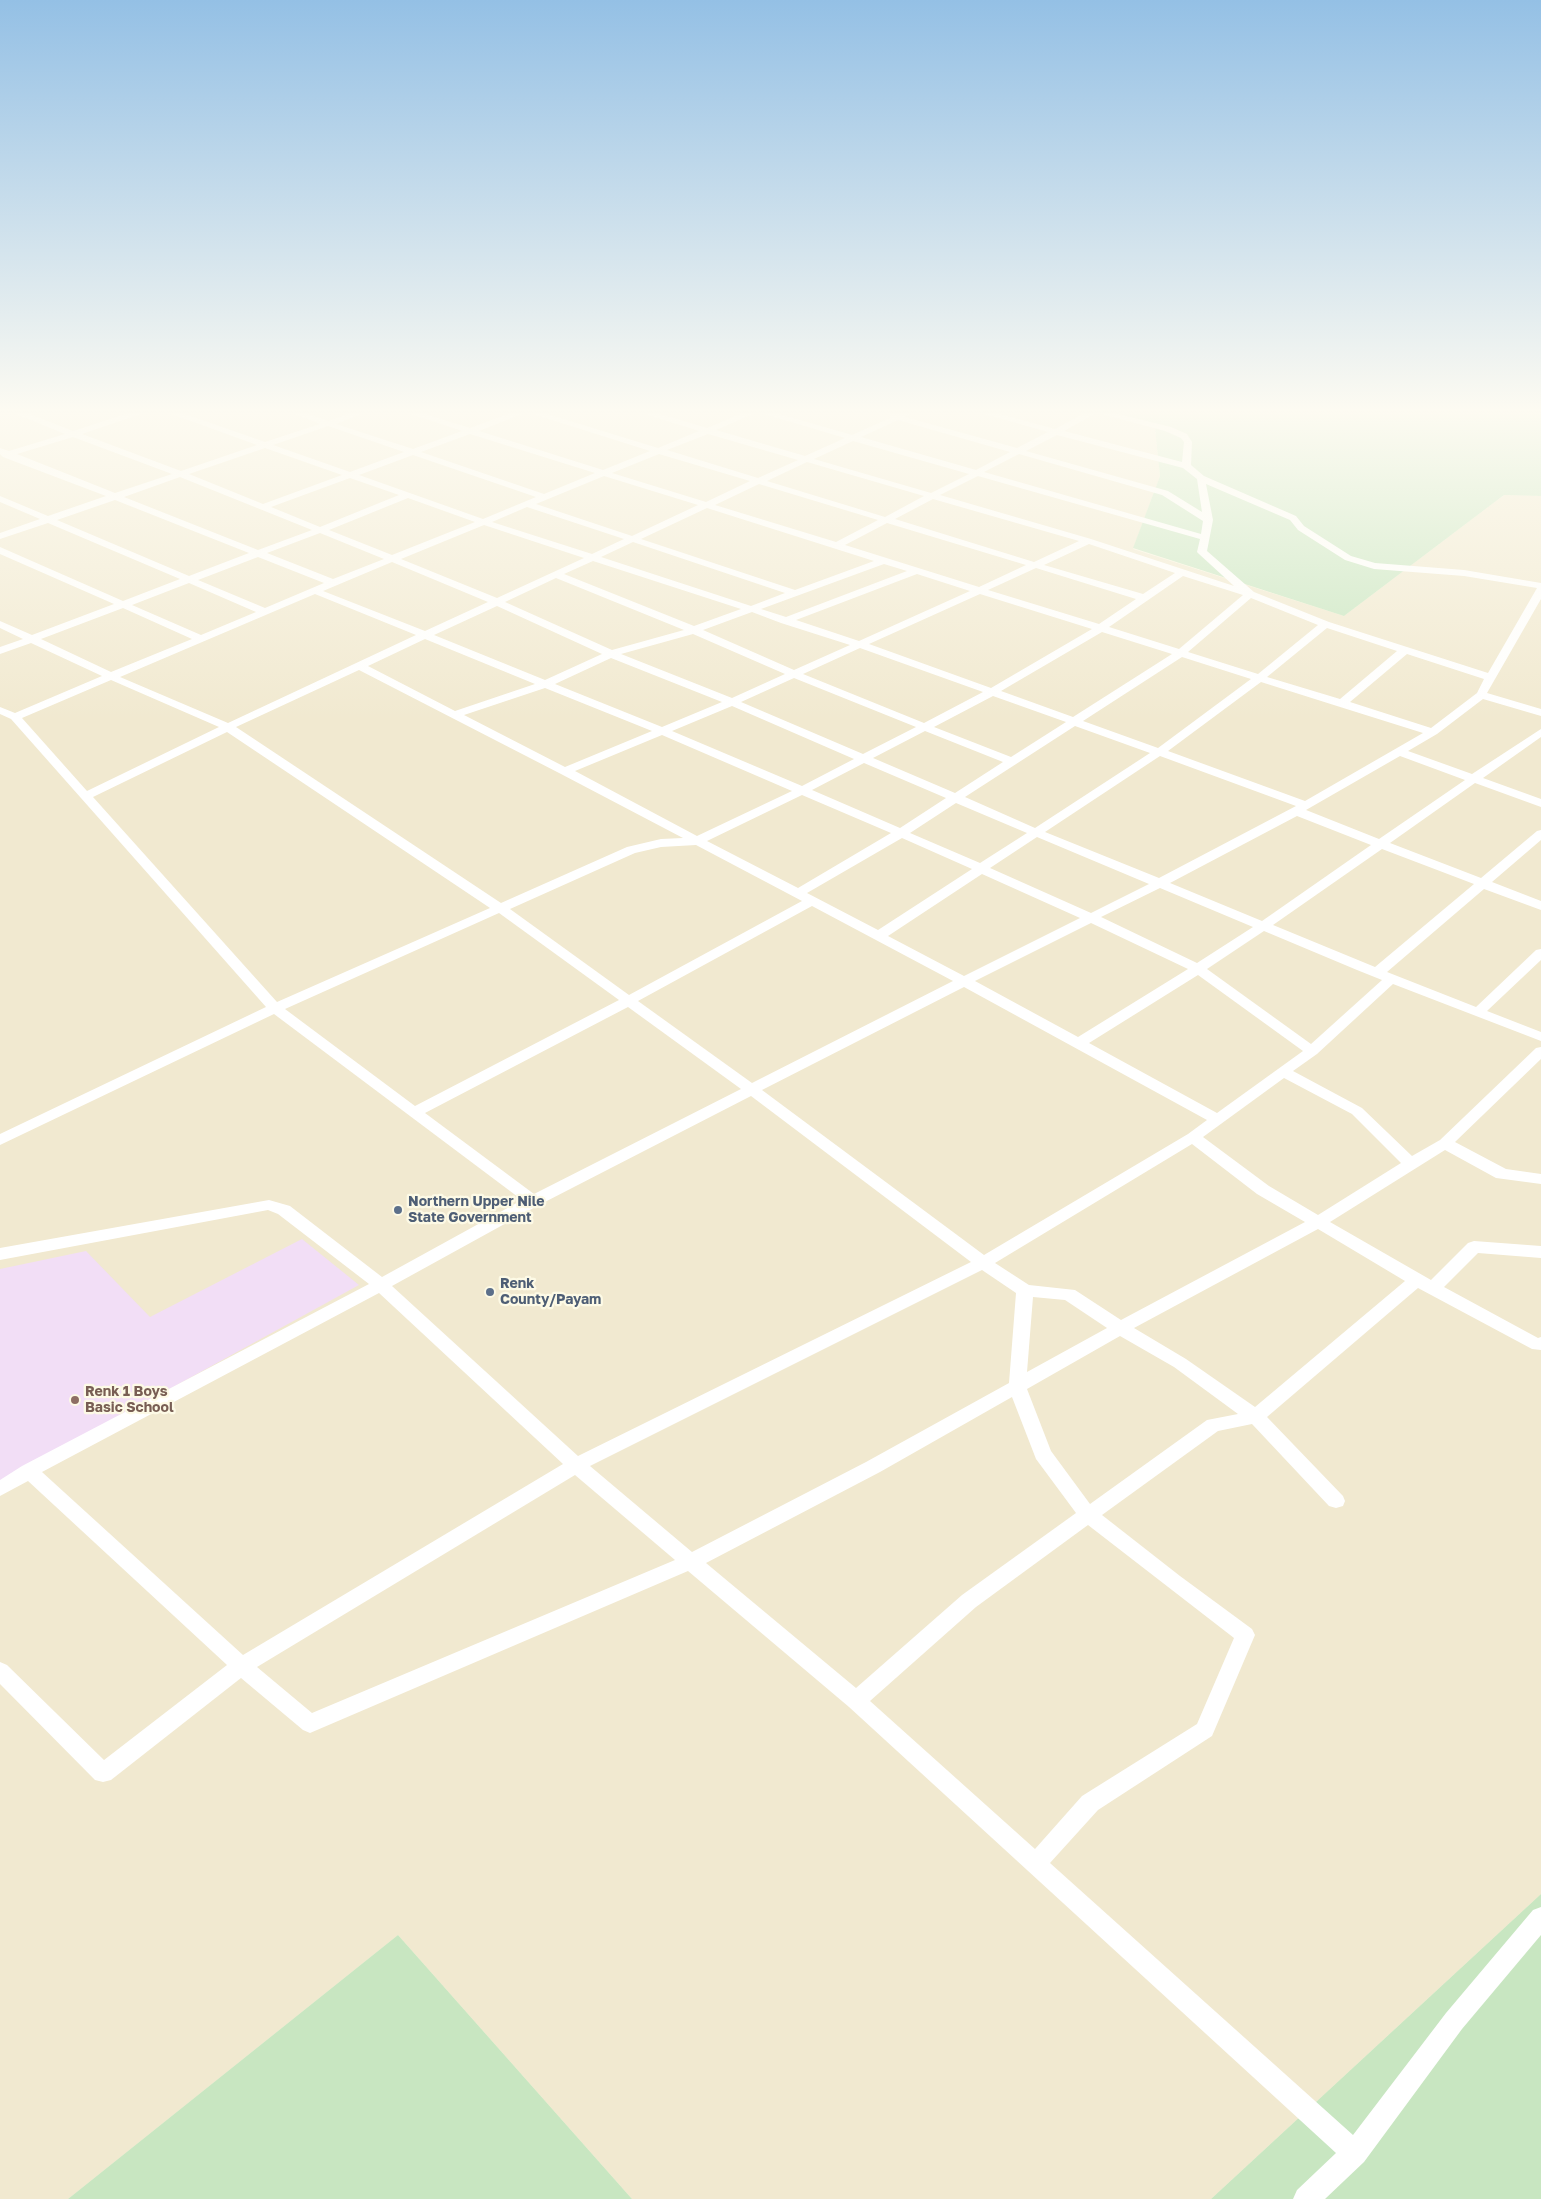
<!DOCTYPE html>
<style>
body{margin:0}
canvas{display:block;background:#faf6e1}
</style>
<canvas width="1541" height="2199"></canvas>
<script>
const g = document.querySelector('canvas').getContext('2d');
g.lineJoin = 'round';
function fillPath(path, color) { g.fillStyle = color; g.fill(path, 'evenodd'); }
const shape = rows => new Path2D(rows.map(r => 'M' + r).join(''));
function trace(path, color, width, dash) { g.strokeStyle = color; g.lineWidth = width; g.lineCap = dash ? 'butt' : 'round'; g.setLineDash(dash || []); g.stroke(path); }
function drawText(font, color, halo, rows, align = 'center') {
  g.font = font + ' "Golos Text",sans-serif'; g.lineWidth = 4.5; g.setLineDash([]); g.textBaseline = 'middle'; g.strokeStyle = halo; g.fillStyle = color; for (const [text, x, y, turn = 0] of rows) {
    g.save(); g.translate(x, y); g.rotate((+turn || 0) * Math.PI / 180); g.textAlign = isNaN(turn) ? turn : align; if (halo) g.strokeText(text, 0, 0); g.fillText(text, 0, 0); g.restore();
  }
}
const residential = shape([
 [0,413,1102,413,1155,427,1160,476,1133,549,1344,616,1504,495,1541,496,1541,1894,1211,2199,632,2199,398,1935,68,2199,0,2199]
]);
const education = shape([
 [302,1239,359,1285,0,1482,0,1269,86,1251,150,1317]
]);
const green = shape([
 [1102,413,1541,413,1541,496,1504,495,1344,616,1133,548,1160,476,1155,428],
 [1541,1894,1541,2199,1211,2199],
 [398,1935,632,2199,68,2199]
]);
const minor = shape([
 [14,413,27,413,73,431,129,413,143,413,82,434,181,471,257,445,169,413,182,413,265,442,320,424,293,413,306,413,328,421,350,413,363,413,336,424,413,449,462,431,408,413,422,413,470,428,511,413,524,413,479,431,603,470,650,451,530,413,544,413,658,448,699,431,642,413,657,413,707,428,743,413,755,413,716,430,805,456,845,438,761,413,776,413,852,435,890,418,890,414,911,413,905,417,1017,448,1048,432,981,413,996,413,1055,429,1085,413,1096,413,1064,431,1182,462,1184,442,1181,438,1165,431,1098,413,1114,413,1171,427,1187,434,1192,442,1191,465,1204,476,1296,516,1304,526,1351,556,1375,563,1464,570,1541,583,1541,599,1487,693,1541,709,1541,716,1483,699,1437,734,1408,751,1472,774,1541,729,1541,737,1483,778,1541,799,1541,807,1475,783,1390,843,1481,878,1537,831,1541,830,1541,840,1492,882,1541,901,1541,910,1484,889,1387,972,1476,1007,1536,950,1541,949,1541,960,1487,1011,1541,1032,1541,1041,1393,984,1317,1054,1293,1071,1362,1108,1412,1156,1440,1140,1536,1048,1541,1047,1541,1059,1455,1142,1506,1169,1541,1174,1541,1184,1496,1178,1445,1150,1330,1222,1431,1280,1468,1243,1474,1241,1541,1246,1541,1258,1478,1253,1444,1287,1538,1338,1541,1337,1541,1350,1532,1349,1418,1288,1267,1417,1343,1496,1345,1501,1343,1506,1336,1508,1329,1506,1252,1424,1218,1431,1102,1515,1180,1576,1252,1629,1255,1635,1212,1736,1098,1810,1050,1863,1353,2135,1446,2013,1533,1910,1541,1907,1541,1935,1462,2029,1364,2162,1325,2199,1293,2199,1297,2190,1336,2153,849,1707,688,1571,310,1733,303,1730,241,1678,111,1780,103,1782,95,1780,0,1684,0,1662,7,1665,104,1760,227,1665,28,1481,0,1496,0,1480,22,1466,369,1284,278,1214,268,1210,0,1260,0,1248,269,1200,290,1206,382,1277,522,1200,274,1014,0,1145,0,1134,266,1007,11,719,0,714,0,707,15,713,102,676,31,643,0,654,0,647,23,639,0,628,0,621,32,635,114,604,0,554,0,547,123,601,180,579,48,523,0,539,0,533,40,519,0,502,0,496,48,516,106,496,3,457,0,454,0,448,9,451,65,434,14,413],
 [898,420,1010,452,976,470,861,437,898,420],
 [328,426,404,452,350,472,273,445,328,426],
 [470,434,595,473,544,494,421,452,470,434],
 [708,434,798,460,758,478,667,450,708,434],
 [1057,435,1183,468,1197,479,1202,512,1168,491,1026,451,1057,435],
 [73,437,172,474,115,493,17,454,73,437],
 [853,441,969,474,931,493,814,459,853,441],
 [265,448,342,475,263,504,189,474,265,448],
 [659,454,750,481,706,502,612,473,659,454],
 [1019,454,1162,495,1203,521,1201,534,984,472,1019,454],
 [413,455,536,497,483,519,359,475,413,455],
 [807,462,924,496,885,517,767,481,807,462],
 [604,476,698,505,632,536,536,504,604,476],
 [978,476,1200,539,1197,552,1199,554,1234,586,1091,539,940,495,978,476],
 [180,477,312,530,258,550,124,497,180,477],
 [350,478,399,495,320,527,271,507,350,478],
 [759,484,878,520,836,542,715,505,759,484],
 [1206,484,1290,520,1298,530,1345,560,1374,569,1464,576,1537,588,1488,673,1329,622,1254,592,1207,551,1213,520,1206,484],
 [408,498,475,522,392,555,329,530,408,498],
 [933,499,1079,541,1034,562,895,519,933,499],
 [115,500,249,553,189,576,57,520,115,500],
 [527,507,624,539,592,554,492,522,527,507],
 [707,508,833,548,874,561,795,590,641,539,707,508],
 [887,523,1026,565,979,587,845,545,887,523],
 [484,525,584,558,497,598,401,559,484,525],
 [320,533,384,559,333,579,267,553,320,533],
 [633,542,785,593,751,606,601,557,633,542],
 [1089,544,1175,573,1143,594,1044,565,1089,544],
 [258,557,324,583,265,608,198,580,258,557],
 [593,561,741,609,694,626,564,574,593,561],
 [392,562,488,602,425,631,323,591,392,562],
 [884,564,907,571,786,617,761,609,884,564],
 [1036,568,1136,599,1099,624,988,590,1036,568],
 [917,574,970,591,859,641,796,620,917,574],
 [1183,576,1243,595,1179,649,1109,627,1183,576],
 [556,578,684,630,612,650,505,602,556,578],
 [189,583,256,612,201,635,132,605,189,583],
 [315,594,416,635,228,723,120,677,315,594],
 [980,594,1092,629,991,688,869,644,980,594],
 [1251,598,1318,625,1258,674,1188,652,1251,598],
 [497,606,602,654,545,680,434,635,497,606],
 [123,608,192,639,111,672,41,639,123,608],
 [752,612,781,623,850,645,794,670,703,630,752,612],
 [1327,628,1397,651,1340,699,1267,677,1327,628],
 [1102,632,1172,654,1073,717,1001,691,1102,632],
 [693,634,785,674,732,698,621,654,693,634],
 [425,639,535,684,455,711,368,666,425,639],
 [860,648,983,692,924,723,803,674,860,648],
 [1407,654,1484,679,1477,693,1431,728,1350,702,1407,654],
 [1182,657,1251,679,1158,748,1083,721,1182,657],
 [611,658,722,702,662,727,555,684,611,658],
 [359,670,561,774,683,838,661,839,627,847,501,903,236,727,359,670],
 [794,678,916,727,863,754,741,702,794,678],
 [111,680,219,727,87,791,22,718,111,680],
 [1261,682,1337,706,1423,733,1305,801,1168,751,1261,682],
 [545,688,652,731,565,767,464,715,545,688],
 [993,696,1066,722,1011,757,934,727,993,696],
 [732,706,854,759,802,786,672,731,732,706],
 [1075,726,1150,753,1035,828,965,797,1075,726],
 [925,731,1003,762,955,793,873,758,925,731],
 [227,732,490,908,277,1002,93,797,227,732],
 [662,735,792,791,697,836,575,771,662,735],
 [1160,756,1296,806,1159,878,1045,832,1160,756],
 [1400,756,1465,780,1379,839,1306,810,1400,756],
 [864,763,946,798,900,828,812,790,864,763],
 [802,795,891,833,798,888,707,841,802,795],
 [956,803,1027,833,980,863,910,833,956,803],
 [1297,816,1371,845,1262,921,1170,883,1297,816],
 [1037,837,1149,884,1091,913,990,868,1037,837],
 [902,838,972,869,878,930,807,893,902,838],
 [696,845,802,901,629,995,510,909,635,853,661,847,696,845],
 [1382,849,1474,884,1375,967,1273,925,1382,849],
 [982,874,1080,918,964,976,888,936,982,874],
 [1160,888,1253,927,1197,963,1101,917,1160,888],
 [812,906,953,981,752,1083,638,1001,812,906],
 [499,913,619,1000,415,1106,285,1009,499,913],
 [1091,923,1188,969,1078,1037,975,981,1091,923],
 [1264,931,1357,970,1382,980,1311,1044,1207,969,1264,931],
 [1198,975,1303,1051,1217,1113,1089,1043,1198,975],
 [964,987,1207,1120,1188,1134,984,1255,762,1090,964,987],
 [628,1007,741,1089,534,1194,425,1113,628,1007],
 [1284,1078,1352,1114,1401,1163,1318,1215,1269,1186,1203,1137,1284,1078],
 [751,1096,971,1262,578,1456,392,1286,539,1205,751,1096],
 [1192,1144,1257,1194,1305,1222,1121,1320,1075,1290,1029,1285,995,1263,1192,1144],
 [1318,1229,1405,1281,1255,1407,1186,1359,1134,1328,1318,1229],
 [982,1270,1016,1293,1009,1383,866,1462,692,1552,590,1466,982,1270],
 [379,1293,563,1464,243,1655,42,1472,379,1293],
 [1033,1297,1065,1300,1107,1328,1027,1372,1033,1297],
 [1120,1336,1174,1367,1238,1414,1207,1420,1090,1504,1051,1451,1027,1389,1120,1336],
 [1012,1397,1036,1459,1076,1513,962,1595,856,1688,706,1563,880,1472,1012,1397],
 [575,1475,675,1560,312,1713,257,1667,575,1475],
 [1088,1525,1234,1638,1197,1724,1082,1796,1035,1849,870,1701,976,1607,1088,1525]
]);
const markers = [
 [398,1210,5,"#5c6f8a"],
 [490,1292,5,"#5c6f8a"],
 [75,1400,5,"#8d6e63"]
];
const serviceNames = [
 ["Northern Upper Nile",408,1202],
 ["State Government",408,1218],
 ["Renk",500,1284],
 ["County/Payam",500,1300]
];
const educationNames = [
 ["Renk 1 Boys",85,1392],
 ["Basic School",85,1408]
];
fillPath(residential, '#f1e9d0');
fillPath(education, '#f2def6');
fillPath(green, '#c8e6c1');
fillPath(minor, '#fff');
const sky = g.createLinearGradient(0, 0, 0, 721);
sky.addColorStop(0, '#94c0e5');
sky.addColorStop(0.57, '#fdfbf2');
sky.addColorStop(1, '#fdfbf200');
g.fillStyle = sky;
g.fillRect(0, 0, 1541, 721);
for (const [x, y, r, color] of markers) { const dot = new Path2D(); dot.arc(x, y, r, 0, 2 * Math.PI); g.fillStyle = color; g.fill(dot); trace(dot, '#fdfae6', 2); }
drawText('bold 14px', '#4e5e75', '#fdfae6', serviceNames, 'left');
drawText('bold 14px', '#785e54', '#fdfae6', educationNames, 'left');
</script>
